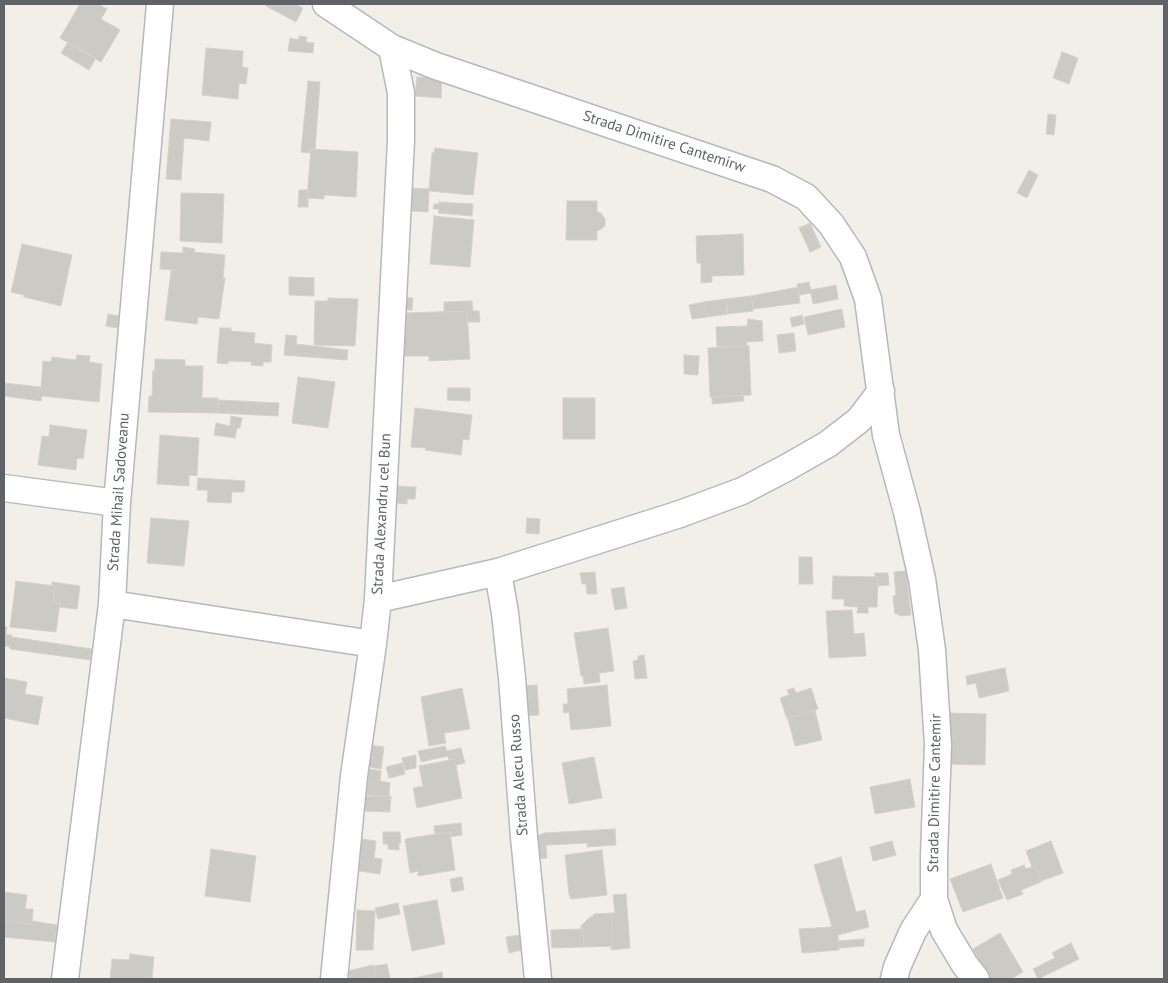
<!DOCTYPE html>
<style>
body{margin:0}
#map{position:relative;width:1168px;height:983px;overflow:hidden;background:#f1efe8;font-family:"PT Sans",sans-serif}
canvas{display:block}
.frame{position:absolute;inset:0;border:5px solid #5f6368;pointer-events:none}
</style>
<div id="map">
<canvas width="1168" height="983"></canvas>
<div class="frame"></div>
</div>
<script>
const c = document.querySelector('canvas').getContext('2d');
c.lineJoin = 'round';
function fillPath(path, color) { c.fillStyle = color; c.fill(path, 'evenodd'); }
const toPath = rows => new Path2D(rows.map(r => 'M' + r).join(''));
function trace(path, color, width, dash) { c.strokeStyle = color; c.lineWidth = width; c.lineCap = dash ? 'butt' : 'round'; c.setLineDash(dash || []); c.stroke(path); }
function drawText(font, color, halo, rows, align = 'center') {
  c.font = font + ' "PT Sans",sans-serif'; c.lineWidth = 4; c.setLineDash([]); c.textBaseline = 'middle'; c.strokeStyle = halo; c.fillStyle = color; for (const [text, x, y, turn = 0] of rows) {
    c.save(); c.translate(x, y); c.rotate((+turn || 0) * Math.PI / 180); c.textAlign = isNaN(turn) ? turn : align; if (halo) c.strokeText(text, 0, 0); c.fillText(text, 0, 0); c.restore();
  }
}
const building = toPath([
 [80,4,98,4,107,9,101,19,120,30,101,62,60,38,80,4],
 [267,4,295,4,303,8,296,22,266,6,267,4],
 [299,36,307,37,306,42,314,43,313,53,288,51,290,38,299,40,299,36],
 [68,42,96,58,89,70,61,53,68,42],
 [206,48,243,51,242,67,248,68,246,84,239,83,238,99,202,95,206,48],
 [1062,52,1078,58,1069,84,1053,78,1062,52],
 [417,77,442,78,441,98,415,96,417,77],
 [308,81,320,82,315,150,311,149,310,153,301,152,308,81],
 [1048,114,1056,115,1054,135,1046,134,1048,114],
 [171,119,211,122,209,141,184,138,181,180,166,179,171,119],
 [435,148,478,153,473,195,429,191,432,153,434,153,435,148],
 [311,149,358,152,356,197,324,195,324,199,307,198,311,149],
 [1029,170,1038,175,1027,198,1017,193,1029,170],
 [411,188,429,189,428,212,410,211,411,188],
 [299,190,308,190,308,207,298,207,299,190],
 [181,193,224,194,222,243,180,241,181,193],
 [567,201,597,201,597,212,601,213,605,219,605,226,600,230,597,230,597,240,566,240,567,201],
 [439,202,473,204,472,216,438,213,439,209,433,209,434,204,439,204,439,202],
 [434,216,474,220,470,267,430,264,434,216],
 [810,223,821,247,810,252,799,228,810,223],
 [743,234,744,275,712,276,712,282,701,283,701,263,697,263,696,236,743,234],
 [22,244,72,255,61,306,24,297,24,295,11,292,22,244],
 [183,247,195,249,194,252,225,255,223,278,225,278,219,319,198,317,197,324,165,320,171,271,175,270,160,269,161,252,183,253,183,247],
 [289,277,314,278,314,296,289,295,289,277],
 [809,282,811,290,836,285,838,299,813,304,811,293,799,295,797,284,809,282],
 [798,287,800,303,753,309,751,296,798,287],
 [751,296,753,311,727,314,726,299,751,296],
 [401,297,413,298,412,310,400,310,401,297],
 [328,298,358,299,355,346,314,345,315,301,328,301,328,298],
 [726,299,728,314,707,317,704,302,726,299],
 [472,301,473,311,479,311,480,322,467,322,467,311,444,312,444,302,472,301],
 [704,302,707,317,692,319,689,305,704,302],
 [842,309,845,327,808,335,804,317,842,309],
 [467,311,470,359,429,361,429,356,403,356,405,313,467,311],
 [108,314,119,316,117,328,106,326,108,314],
 [802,315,804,324,792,327,790,318,802,315],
 [748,319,762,321,763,341,746,342,747,346,717,347,716,327,747,326,748,319],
 [220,328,231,328,231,331,255,333,254,343,272,345,271,362,263,362,263,366,251,365,252,362,228,361,228,364,217,363,220,328],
 [794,333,796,351,779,353,777,335,794,333],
 [286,335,297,336,296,344,348,350,347,360,284,355,286,335],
 [749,346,751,395,710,397,708,348,749,346],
 [77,355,90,356,89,362,102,364,99,402,42,396,41,401,4,396,4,383,41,387,43,361,51,362,52,357,76,360,77,355],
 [684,355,699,356,698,375,684,374,684,355],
 [155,359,185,360,185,366,203,366,202,398,218,398,218,413,148,412,149,396,152,396,153,370,155,371,155,359],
 [298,377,335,382,328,428,292,423,298,377],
 [448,388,470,388,470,401,447,400,448,388],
 [743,395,744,401,712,404,712,397,743,395],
 [563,398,595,398,595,439,563,439,563,398],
 [218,400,279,403,278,416,218,413,218,400],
 [415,408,472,415,469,440,463,439,461,455,425,450,426,448,411,447,415,408],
 [231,416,242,418,240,428,237,428,235,438,214,435,216,423,230,426,231,416],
 [50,425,87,430,83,459,77,458,76,470,38,465,42,436,49,437,50,425],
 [160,435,199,438,197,476,189,475,189,486,157,484,160,435],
 [198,478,245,481,244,492,232,492,231,503,207,502,208,490,197,490,198,478],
 [398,486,416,487,415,499,407,499,407,504,397,503,398,486],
 [151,518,189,521,184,566,147,563,151,518],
 [527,518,540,519,539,534,526,533,527,518],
 [799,557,812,557,813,584,799,584,799,557],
 [906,571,911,615,899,616,899,614,895,614,893,596,896,595,894,572,906,571],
 [595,572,597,594,587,594,586,584,582,584,580,573,595,572],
 [875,573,888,573,889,585,878,586,878,577,875,577,875,573],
 [833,576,878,577,877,607,868,607,868,613,857,613,858,607,844,606,844,599,832,599,833,576],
 [16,581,55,586,53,602,60,603,56,632,10,627,16,581],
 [52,582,80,586,77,609,59,607,60,603,53,602,55,586,52,585,52,582],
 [624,587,627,608,615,610,611,589,624,587],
 [852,610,854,634,864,633,866,656,829,658,826,611,852,610],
 [4,626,7,627,6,635,12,635,12,637,92,649,90,660,10,649,10,647,4,646,4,626],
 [608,628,614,671,599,673,600,682,584,684,583,676,581,676,574,633,608,628],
 [644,655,647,678,635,679,633,661,638,660,638,656,644,655],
 [1005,668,1009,691,979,698,976,683,967,685,966,676,1005,668],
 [4,678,27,682,25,694,43,697,38,725,4,718,4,678],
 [537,685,539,715,525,716,522,686,537,685],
 [607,685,611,726,571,730,569,712,564,713,563,704,568,704,567,689,607,685],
 [462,688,470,729,444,733,446,743,429,746,421,697,462,688],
 [794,688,796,693,811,688,818,709,787,719,780,698,789,695,787,690,794,688],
 [815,710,822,740,795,746,788,719,815,710],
 [950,713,986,714,985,765,949,764,950,713],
 [371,745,384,747,381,769,369,767,371,745],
 [445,746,447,751,461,748,465,763,456,765,455,759,449,760,448,756,421,762,418,751,445,746],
 [416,755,416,768,405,770,402,758,416,755],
 [594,757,602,798,569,804,562,763,594,757],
 [455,759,462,798,417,808,413,788,423,786,419,766,455,759],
 [402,763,405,774,389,778,386,767,402,763],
 [369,769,381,771,380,781,390,783,389,796,367,795,369,769],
 [910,779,915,807,875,814,870,787,910,779],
 [365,796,391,796,390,812,365,811,365,796],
 [461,823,462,835,450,837,450,832,435,834,434,826,461,823],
 [615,829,616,845,587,847,587,843,546,845,547,858,537,859,535,837,544,833,615,829],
 [383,832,400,832,401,843,399,843,399,850,388,849,388,844,383,844,383,832],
 [450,832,455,870,418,876,418,871,410,873,405,839,450,832],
 [362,839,376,841,374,858,382,859,380,874,359,871,362,839],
 [892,841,896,855,873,861,870,847,892,841],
 [1051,841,1063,873,1041,881,1034,866,1032,867,1026,851,1051,841],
 [211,849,256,856,250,902,205,896,211,849],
 [602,850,607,895,571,899,569,894,565,855,602,850],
 [841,857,856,912,865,910,869,927,838,935,839,950,802,953,799,929,832,927,814,865,841,857],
 [991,864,1003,898,963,912,950,879,991,864],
 [1024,865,1026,869,1034,866,1041,882,1021,890,1023,894,1007,900,998,880,1012,874,1011,870,1024,865],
 [462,877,464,890,452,892,450,879,462,877],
 [4,892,27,895,25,909,33,909,32,924,4,921,4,892],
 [626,894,630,948,611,950,611,946,613,946,612,913,615,913,613,895,626,894],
 [437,900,445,944,412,951,403,906,437,900],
 [398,903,400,914,378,919,375,908,398,903],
 [357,910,375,911,373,950,356,950,357,910],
 [612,913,613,946,584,947,583,929,581,929,581,926,589,918,593,916,594,914,612,913],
 [4,921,32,924,32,921,57,925,55,942,4,937,4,921],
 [583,929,584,947,552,948,551,930,583,929],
 [1000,933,1023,972,1011,979,991,979,973,949,1000,933],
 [520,935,522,950,509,953,506,937,520,935],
 [864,939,864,946,839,948,838,941,864,939],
 [1071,943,1079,959,1038,979,1033,969,1055,958,1052,953,1071,943],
 [130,954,154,957,152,979,110,979,112,959,129,960,130,954],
 [387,964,390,979,376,979,374,966,387,964],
 [373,965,376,979,350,979,348,971,373,965],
 [442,972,443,979,410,979,442,972]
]);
fillPath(building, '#cccac5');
trace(building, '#d6d1c6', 1);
const minor = toPath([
 [326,4,392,48,436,66,772,179,806,197,831,224,853,257,868,299,886,435,907,512,922,579,932,650,938,745,934,856,934,899,944,930,965,965,976,979],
 [4,488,117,503],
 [498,572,505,613,512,678,524,837,538,979],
 [378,599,498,572,680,514,742,491,786,468,828,444,859,420,881,391],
 [112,604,373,644],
 [65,979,112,604,117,503,160,4],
 [334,979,354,776,373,644,378,599,401,140,401,93,392,48],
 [894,979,897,967,913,931,934,899]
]);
trace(minor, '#b5b8bc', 29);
trace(minor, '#fff', 26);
drawText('15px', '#5f6368', '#fff', [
 ["Strada Dimitire Cantemirw",664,142,18],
 ["Strada Mihail Sadoveanu",119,492,-86],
 ["Strada Alexandru cel Bun",382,514,-87],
 ["Strada Alecu Russo",519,775,-94],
 ["Strada Dimitire Cantemir",935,793,-89]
]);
</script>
